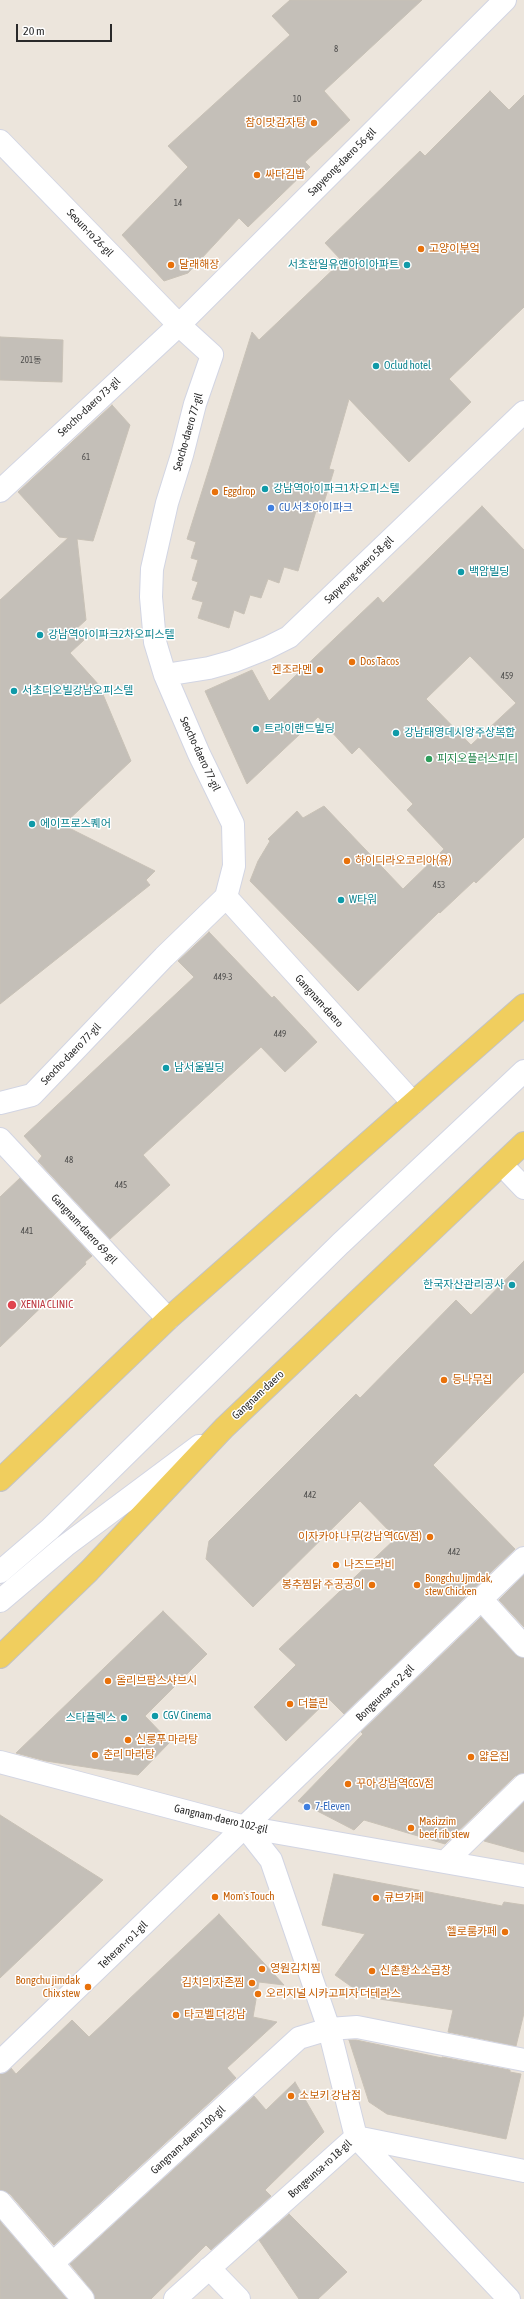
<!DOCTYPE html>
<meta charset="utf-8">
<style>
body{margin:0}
#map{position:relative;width:524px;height:2299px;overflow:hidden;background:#ece5dc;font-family:"Asap Condensed",sans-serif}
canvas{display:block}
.scale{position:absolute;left:16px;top:24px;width:96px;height:18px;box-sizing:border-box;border:2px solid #2a2a2a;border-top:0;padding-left:5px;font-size:12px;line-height:14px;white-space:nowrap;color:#2a2a2a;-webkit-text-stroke:3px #fff;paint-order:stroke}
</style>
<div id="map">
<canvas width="524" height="2299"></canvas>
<div class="scale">20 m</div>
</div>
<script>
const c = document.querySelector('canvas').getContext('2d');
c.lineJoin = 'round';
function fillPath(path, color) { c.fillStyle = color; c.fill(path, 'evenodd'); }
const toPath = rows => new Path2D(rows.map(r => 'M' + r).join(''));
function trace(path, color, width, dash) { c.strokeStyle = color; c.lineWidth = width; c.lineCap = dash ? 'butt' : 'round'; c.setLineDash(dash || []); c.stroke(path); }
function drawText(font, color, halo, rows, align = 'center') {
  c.font = font + ' "Asap Condensed","Noto Sans KR",sans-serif'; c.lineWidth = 3; c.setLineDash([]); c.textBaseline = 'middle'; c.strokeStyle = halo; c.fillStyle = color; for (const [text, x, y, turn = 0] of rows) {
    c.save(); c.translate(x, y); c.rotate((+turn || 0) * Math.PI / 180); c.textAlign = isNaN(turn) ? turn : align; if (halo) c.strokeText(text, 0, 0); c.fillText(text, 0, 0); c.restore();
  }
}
const building = toPath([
 [290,0,422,0,324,91,350,120,305,162,310,167,248,227,239,218,188,273,164,281,122,235,188,167,168,146,290,35,272,16,290,0],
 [490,91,509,110,524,95,524,307,449,379,471,402,409,462,349,399,329,469,334,470,321,512,316,511,298,571,284,567,279,583,268,579,261,598,250,595,244,614,234,610,229,628,198,618,203,602,192,599,198,582,192,580,198,560,191,558,196,542,187,539,252,332,259,340,342,261,325,243,420,151,425,156,490,91],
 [0,337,63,340,62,382,0,380,0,337],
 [112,405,130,425,93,541,77,539,86,620,75,630,84,640,70,653,99,685,131,761,63,825,155,871,146,880,150,885,0,1004,0,600,68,538,59,537,18,492,112,405],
 [482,506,524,550,524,837,476,883,474,881,440,913,439,912,358,991,250,881,258,861,270,841,268,839,297,811,303,818,324,806,403,889,444,849,407,810,413,804,359,747,352,754,318,717,247,784,205,691,252,670,269,701,378,597,383,603,482,506],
 [470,656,516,703,471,745,426,699,470,656],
 [209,932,272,998,274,996,317,1042,285,1072,261,1047,143,1155,170,1185,110,1239,38,1161,42,1156,24,1136,194,977,178,961,209,932],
 [20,1178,92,1256,85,1262,86,1264,0,1347,0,1197,20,1178],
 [524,1261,524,1372,433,1465,515,1549,344,1714,329,1699,286,1741,254,1707,296,1665,279,1649,396,1538,360,1501,253,1607,206,1559,209,1541,356,1394,360,1398,456,1300,471,1315,524,1261],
 [524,1575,524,1627,499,1600,524,1575],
 [163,1611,207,1654,145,1716,170,1742,138,1775,46,1761,16,1753,163,1611],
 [481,1617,515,1654,524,1658,524,1773,515,1776,445,1844,364,1820,354,1830,298,1801,363,1734,361,1732,481,1617],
 [524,1802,524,1852,484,1841,524,1802],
 [0,1815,103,1880,0,1978,0,1815],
 [334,1874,502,1906,504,1902,524,1905,524,2013,516,2046,448,2032,453,2010,366,1997,335,1975,365,1934,322,1925,334,1874],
 [219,1914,284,1985,259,1982,253,2017,277,2022,227,2068,236,2078,54,2245,10,2194,0,2190,0,2074,11,2068,16,2074,72,2020,89,2037,219,1914],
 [349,2040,356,2040,442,2058,442,2057,510,2070,510,2072,521,2074,506,2139,387,2114,369,2102,349,2040],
 [295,2082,324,2132,265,2190,271,2196,211,2250,206,2245,151,2299,95,2299,92,2291,70,2264,254,2096,266,2110,295,2082],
 [289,2214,347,2272,318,2299,299,2299,259,2240,289,2214],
 [0,2221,67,2299,0,2299,0,2221]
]);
fillPath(building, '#c4bfb8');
trace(building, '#c8c1b6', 1);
const minor = toPath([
 [0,141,179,325,212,355,195,404,182,455,167,503,152,569,151,597,155,642,165,675,199,754,233,824,234,866,226,897,164,957,32,1095,0,1103],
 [0,491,179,325,505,0],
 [165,675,209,668,234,661,267,648,289,637,524,412],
 [226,897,413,1103],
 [0,1139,168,1319],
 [502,1165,524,1188],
 [0,1572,50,1529,340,1244,524,1071],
 [482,1600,524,1646],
 [0,1601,65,1546,199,1446],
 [0,1762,245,1827,524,1876],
 [245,1827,271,1860,329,2029,356,2137,509,2299],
 [446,1861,524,1785],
 [0,2062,524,1558],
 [0,2202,83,2299],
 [53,2263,299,2038,329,2029,357,2027,524,2060],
 [209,2268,239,2299],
 [175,2299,356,2137,524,2171]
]);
const major = toPath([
 [0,1480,168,1319,524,1005],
 [0,1657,89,1571,224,1428,524,1143]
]);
trace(minor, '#d2d5e3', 24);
trace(major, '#c3c3c3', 24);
trace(minor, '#fff', 22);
trace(major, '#f0ce5e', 22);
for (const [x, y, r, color] of [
 [314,123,4,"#e8710a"],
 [257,175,4,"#e8710a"],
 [421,249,4,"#e8710a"],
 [171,265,4,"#e8710a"],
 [407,265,4,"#0f9aa8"],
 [376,366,4,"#0f9aa8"],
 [265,489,4,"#0f9aa8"],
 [215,492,4,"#e8710a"],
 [271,508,4,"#3f7fe0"],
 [461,572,4,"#0f9aa8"],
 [40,635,4,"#0f9aa8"],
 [352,662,4,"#e8710a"],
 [320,670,4,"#e8710a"],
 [14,691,4,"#0f9aa8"],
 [256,729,4,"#0f9aa8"],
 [396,733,4,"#0f9aa8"],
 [429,759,4,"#2e9e5b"],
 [32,824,4,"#0f9aa8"],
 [347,861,4,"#e8710a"],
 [341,900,4,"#0f9aa8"],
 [166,1068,4,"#0f9aa8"],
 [512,1285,4,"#0f9aa8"],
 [12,1305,5,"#e0444e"],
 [444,1380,4,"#e8710a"],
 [430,1537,4,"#e8710a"],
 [336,1565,4,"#e8710a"],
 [372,1585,4,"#e8710a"],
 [417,1585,4,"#e8710a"],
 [108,1681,4,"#e8710a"],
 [290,1704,4,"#e8710a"],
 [155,1716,4,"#0f9aa8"],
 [124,1718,4,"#0f9aa8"],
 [128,1740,4,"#e8710a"],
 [95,1755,4,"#e8710a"],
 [471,1757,4,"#e8710a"],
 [348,1784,4,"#e8710a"],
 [307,1807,4,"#3f7fe0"],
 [411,1828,4,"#e8710a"],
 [215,1897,4,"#e8710a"],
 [376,1898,4,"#e8710a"],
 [505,1932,4,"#e8710a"],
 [262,1969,4,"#e8710a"],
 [372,1971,4,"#e8710a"],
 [252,1983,4,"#e8710a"],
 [88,1987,4,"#e8710a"],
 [258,1994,4,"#e8710a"],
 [176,2015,4,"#e8710a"],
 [291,2096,4,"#e8710a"]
]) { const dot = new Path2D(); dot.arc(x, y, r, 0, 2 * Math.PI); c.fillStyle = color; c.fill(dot); trace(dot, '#fff', 1.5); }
drawText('9px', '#504f4e', null, [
 ["8",336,49],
 ["10",297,99],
 ["14",178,203],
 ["201동",31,360],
 ["61",86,457],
 ["459",507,676],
 ["453",439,885],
 ["449-3",223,977],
 ["449",280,1034],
 ["48",69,1160],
 ["445",121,1185],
 ["441",27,1231],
 ["442",310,1495],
 ["442",454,1552]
]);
drawText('11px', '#c56008', '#fff', [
 ["참이맛감자탕",306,123,"right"],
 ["싸다김밥",265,175],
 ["고양이부엌",429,249],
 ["달래해장",179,265],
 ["Eggdrop",223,492],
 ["Dos Tacos",360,662],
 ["겐조라멘",312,670,"right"],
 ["하이디라오코리아(유)",355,861],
 ["등나무집",452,1380],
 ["이자카야 나무(강남역CGV점)",422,1537,"right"],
 ["나즈드라비",344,1565],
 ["Bongchu Jjmdak,",425,1579],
 ["stew Chicken",425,1592],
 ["봉추찜닭 주공공이",364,1585,"right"],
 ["올리브팜스샤브시",116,1681],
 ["더블린",298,1704],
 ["신룽푸 마라탕",136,1740],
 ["춘리 마라탕",103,1755],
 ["얇은집",479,1757],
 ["꾸아 강남역CGV점",356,1784],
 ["Masizzim",419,1822],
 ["beef rib stew",419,1835],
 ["Mom's Touch",223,1897],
 ["큐브카페",384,1898],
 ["헬로룸카페",497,1932,"right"],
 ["영원김치찜",270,1969],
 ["신촌황소소곱창",380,1971],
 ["Bongchu jimdak",80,1981,"right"],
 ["Chix stew",80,1994,"right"],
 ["김치의 자존찜",244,1983,"right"],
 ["오리지널 시카고피자 더테라스",266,1994],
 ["타코벨 더강남",184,2015],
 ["소보키 강남점",299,2096]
], 'left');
drawText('11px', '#2a2a2a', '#fff', [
 ["Sapyeong-daero 56-gil",342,162,-45],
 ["Seoun-ro 26-gil",90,233,46],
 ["Seocho-daero 73-gil",89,407,-43],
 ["Seocho-daero 77-gil",188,432,-74],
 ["Sapyeong-daero 58-gil",359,570,-44],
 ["Seocho-daero 77-gil",200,754,65],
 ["Gangnam-daero",319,1001,48],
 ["Seocho-daero 77-gil",71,1054,-46],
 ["Gangnam-daero 69-gil",84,1229,47],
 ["Gangnam-daero",258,1395,-43],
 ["Bongeunsa-ro 2-gil",385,1693,-44],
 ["Gangnam-daero 102-gil",221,1819,13],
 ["Teheran-ro 1-gil",123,1945,-44],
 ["Gangnam-daero 100-gil",188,2140,-42],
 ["Bongeunsa-ro 18-gil",320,2169,-42]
]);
drawText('11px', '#0d838f', '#fff', [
 ["서초한일유앤아이아파트",399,265,"right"],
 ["Oclud hotel",384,366],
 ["강남역아이파크1차오피스텔",273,489],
 ["백암빌딩",469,572],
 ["강남역아이파크2차오피스텔",48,635],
 ["서초디오빌강남오피스텔",22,691],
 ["트라이랜드빌딩",264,729],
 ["강남태영데시앙주상복합",404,733],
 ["에이프로스퀘어",40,824],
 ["W타워",349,900],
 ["남서울빌딩",174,1068],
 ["한국자산관리공사",504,1285,"right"],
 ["CGV Cinema",163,1716],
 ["스타플렉스",116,1718,"right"]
], 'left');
drawText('11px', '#366cbe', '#fff', [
 ["CU 서초아이파크",279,508],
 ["7-Eleven",315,1807]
], 'left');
drawText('11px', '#27864d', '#fff', [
 ["피지오플러스피티",437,759]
], 'left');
drawText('11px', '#be3a42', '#fff', [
 ["XENIA CLINIC",21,1305]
], 'left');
</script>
